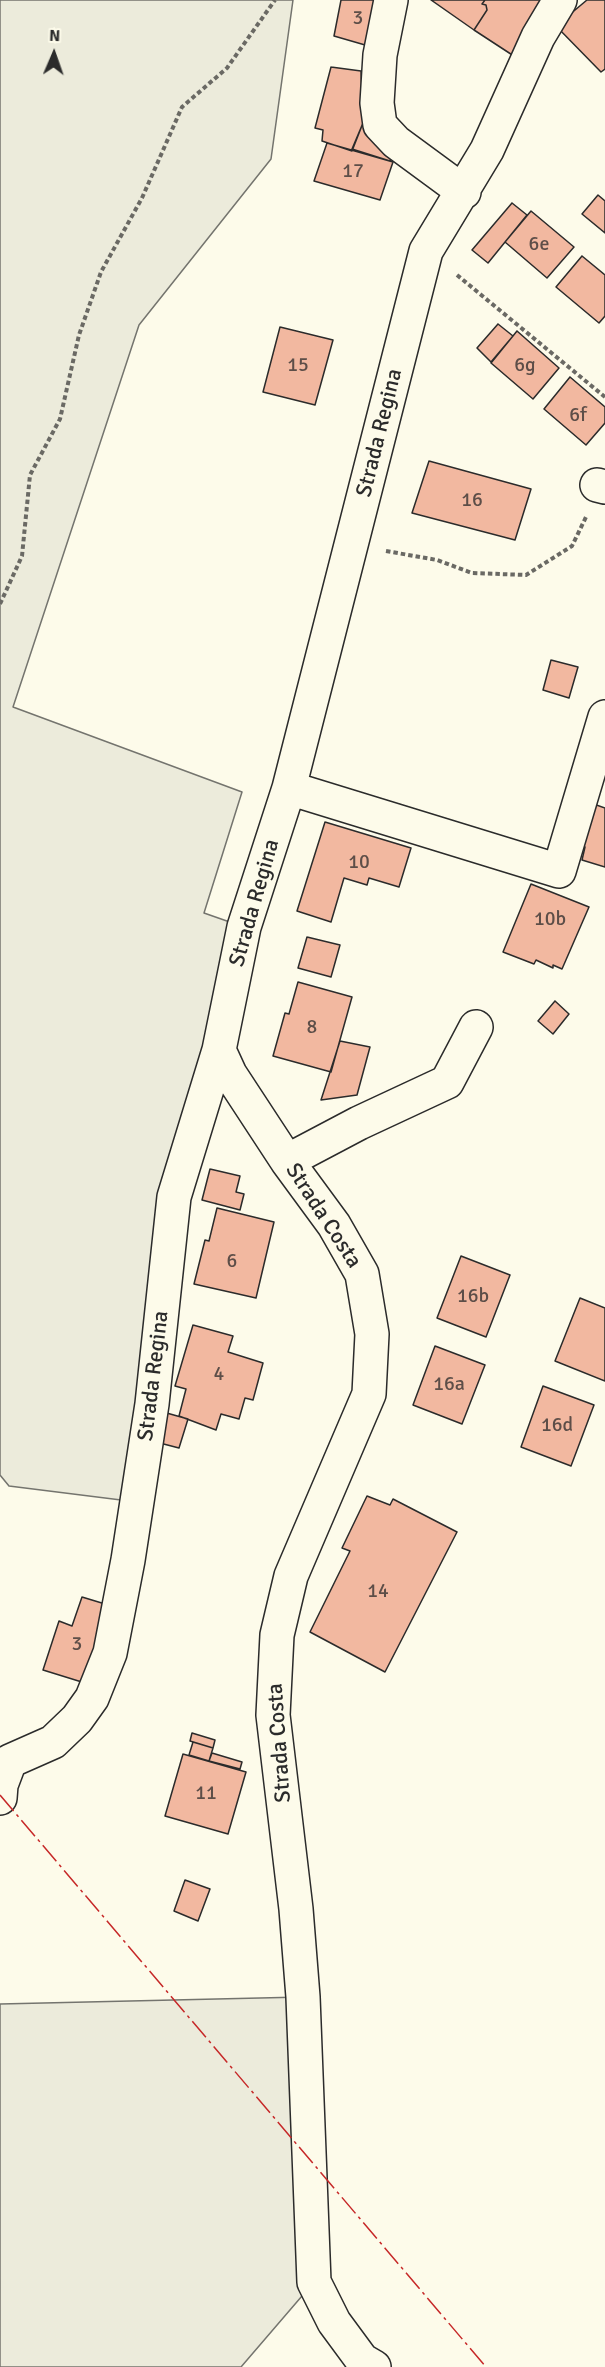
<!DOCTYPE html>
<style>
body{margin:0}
#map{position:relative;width:605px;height:2367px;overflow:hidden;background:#fdfbea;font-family:Signika,sans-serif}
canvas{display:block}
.north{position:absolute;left:24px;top:24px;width:60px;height:60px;-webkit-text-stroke:4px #fdfbea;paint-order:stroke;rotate:2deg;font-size:16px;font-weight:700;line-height:24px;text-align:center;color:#2b2b2b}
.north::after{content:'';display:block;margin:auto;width:21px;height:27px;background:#2b2b2b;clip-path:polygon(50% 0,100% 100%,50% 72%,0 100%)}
</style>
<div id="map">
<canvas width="605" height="2367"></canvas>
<div class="north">N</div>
</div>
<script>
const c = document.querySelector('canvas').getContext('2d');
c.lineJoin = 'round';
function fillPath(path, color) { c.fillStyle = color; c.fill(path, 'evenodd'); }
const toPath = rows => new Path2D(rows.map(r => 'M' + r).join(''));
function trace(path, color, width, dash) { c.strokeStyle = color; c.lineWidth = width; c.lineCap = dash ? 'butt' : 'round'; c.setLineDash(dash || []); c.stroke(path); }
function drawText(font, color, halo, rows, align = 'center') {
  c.font = font + ' Signika,sans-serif'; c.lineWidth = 4.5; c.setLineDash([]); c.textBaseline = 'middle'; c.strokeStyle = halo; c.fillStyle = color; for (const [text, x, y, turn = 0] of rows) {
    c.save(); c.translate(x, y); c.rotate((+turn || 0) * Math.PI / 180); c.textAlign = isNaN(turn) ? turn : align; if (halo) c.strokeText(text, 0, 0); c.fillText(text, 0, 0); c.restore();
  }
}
const green = toPath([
 [0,0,293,0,271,159,139,325,13,707,242,792,204,913,244,927,174,1197,137,1502,9,1486,0,1475,0,0],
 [303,1997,314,2282,241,2367,0,2367,0,2004,303,1997]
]);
fillPath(green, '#ecebdb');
trace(green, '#74746e', 1.5);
const building = toPath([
 [341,0,383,0,372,47,334,36,341,0],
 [431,0,485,0,482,4,486,5,487,10,474,30,431,0],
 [485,0,551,0,523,62,474,30,487,10,486,5,482,4,485,0],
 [587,0,605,0,605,69,601,72,556,26,587,0],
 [331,67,361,71,363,123,352,151,322,141,323,130,315,128,331,67],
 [363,123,395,146,390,161,352,149,363,123],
 [327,143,393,162,380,200,314,181,327,143],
 [598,195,605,201,605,233,582,214,598,195],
 [512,203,527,215,488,263,472,250,512,203],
 [531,211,574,247,547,278,505,242,531,211],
 [582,256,605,275,605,316,599,323,556,287,582,256],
 [498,324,513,336,491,362,477,348,498,324],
 [280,327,333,340,315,405,263,392,280,327],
 [517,331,559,368,533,399,491,363,517,331],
 [570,377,605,407,605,423,586,445,544,409,570,377],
 [429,461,531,489,515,540,412,513,429,461],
 [551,660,578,667,569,698,543,690,551,660],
 [588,802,605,808,605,867,582,860,585,847,575,843,588,802],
 [325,822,411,848,399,887,369,878,367,885,344,878,331,922,297,911,325,822],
 [531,884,589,907,562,969,553,965,553,968,536,960,534,964,503,952,531,884],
 [307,937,340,945,331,977,298,968,307,937],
 [298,982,352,997,331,1072,273,1056,285,1013,289,1014,298,982],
 [555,1001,569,1014,553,1034,538,1021,555,1001],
 [340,1041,370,1047,357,1095,321,1100,340,1041],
 [210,1169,240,1176,236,1192,244,1194,240,1210,202,1200,210,1169],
 [217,1208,274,1222,256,1298,194,1284,205,1240,209,1241,217,1208],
 [461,1256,510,1275,486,1337,437,1318,461,1256],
 [580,1298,605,1308,605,1381,555,1361,580,1298],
 [193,1325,233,1336,228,1352,263,1363,253,1400,245,1398,239,1419,221,1414,216,1430,179,1416,186,1389,175,1386,193,1325],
 [435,1346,485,1365,462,1424,413,1405,435,1346],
 [543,1386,594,1405,571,1466,521,1447,543,1386],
 [156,1410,188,1419,179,1448,152,1441,156,1410],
 [367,1496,390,1505,393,1499,457,1532,385,1672,310,1632,350,1551,342,1548,367,1496],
 [82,1597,115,1607,85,1683,43,1670,59,1621,72,1626,82,1597],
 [192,1733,215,1740,213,1748,190,1741,192,1733],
 [193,1742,213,1748,209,1761,189,1755,193,1742],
 [212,1753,242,1762,240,1769,209,1761,212,1753],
 [183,1754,246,1772,228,1834,165,1816,183,1754],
 [185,1880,210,1889,198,1921,174,1911,185,1880]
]);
fillPath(building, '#f2b8a0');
trace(building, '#2b2b2b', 1.5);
const minor = toPath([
 [391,0,380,55,377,103,380,125,396,142,464,192],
 [597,485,605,487],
 [289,788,559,871,605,717],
 [219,1050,230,1074,287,1161,334,1225,362,1274,372,1334,369,1394,291,1576,277,1635,273,1715,296,1909,303,1997,314,2282,334,2322,362,2360,374,2367],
 [287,1161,359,1123,447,1082,476,1027],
 [0,1798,1,1785,10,1761,53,1742,77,1719,92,1698,110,1653,128,1560,152,1404,174,1197,219,1050,244,927,289,788,426,251,487,150,538,37,560,0]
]);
trace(minor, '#2b2b2b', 36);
trace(toPath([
 [457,275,605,397],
 [386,551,437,560,472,573,526,575,572,546,586,517],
 [0,604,22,556,30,475,60,419,79,335,101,272,142,198,182,107,227,68,275,0]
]), '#6a6964', 4, [4.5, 3]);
trace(minor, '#fdfbea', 33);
trace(toPath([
 [0,1795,486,2367]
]), '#c62828', 1.5, [21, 4.5, 3, 4.5]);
drawText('20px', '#5d4e48', null, [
 ["3",358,19],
 ["17",353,172],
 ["6e",539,245],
 ["15",298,366],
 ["6g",525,366],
 ["6f",578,416],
 ["16",472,501],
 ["10",359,863],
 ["10b",550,920],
 ["8",312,1028],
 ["6",232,1262],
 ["16b",473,1297],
 ["4",219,1375],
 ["16a",449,1385],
 ["16d",557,1426],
 ["14",378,1592],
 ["3",77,1645],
 ["11",206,1794]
]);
drawText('22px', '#2b2b2b', '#fdfbea', [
 ["Strada Regina",380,433,-76],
 ["Strada Regina",255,903,-74],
 ["Strada Costa",323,1216,57],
 ["Strada Regina",154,1376,-83],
 ["Strada Costa",280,1743,-94]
]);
</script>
